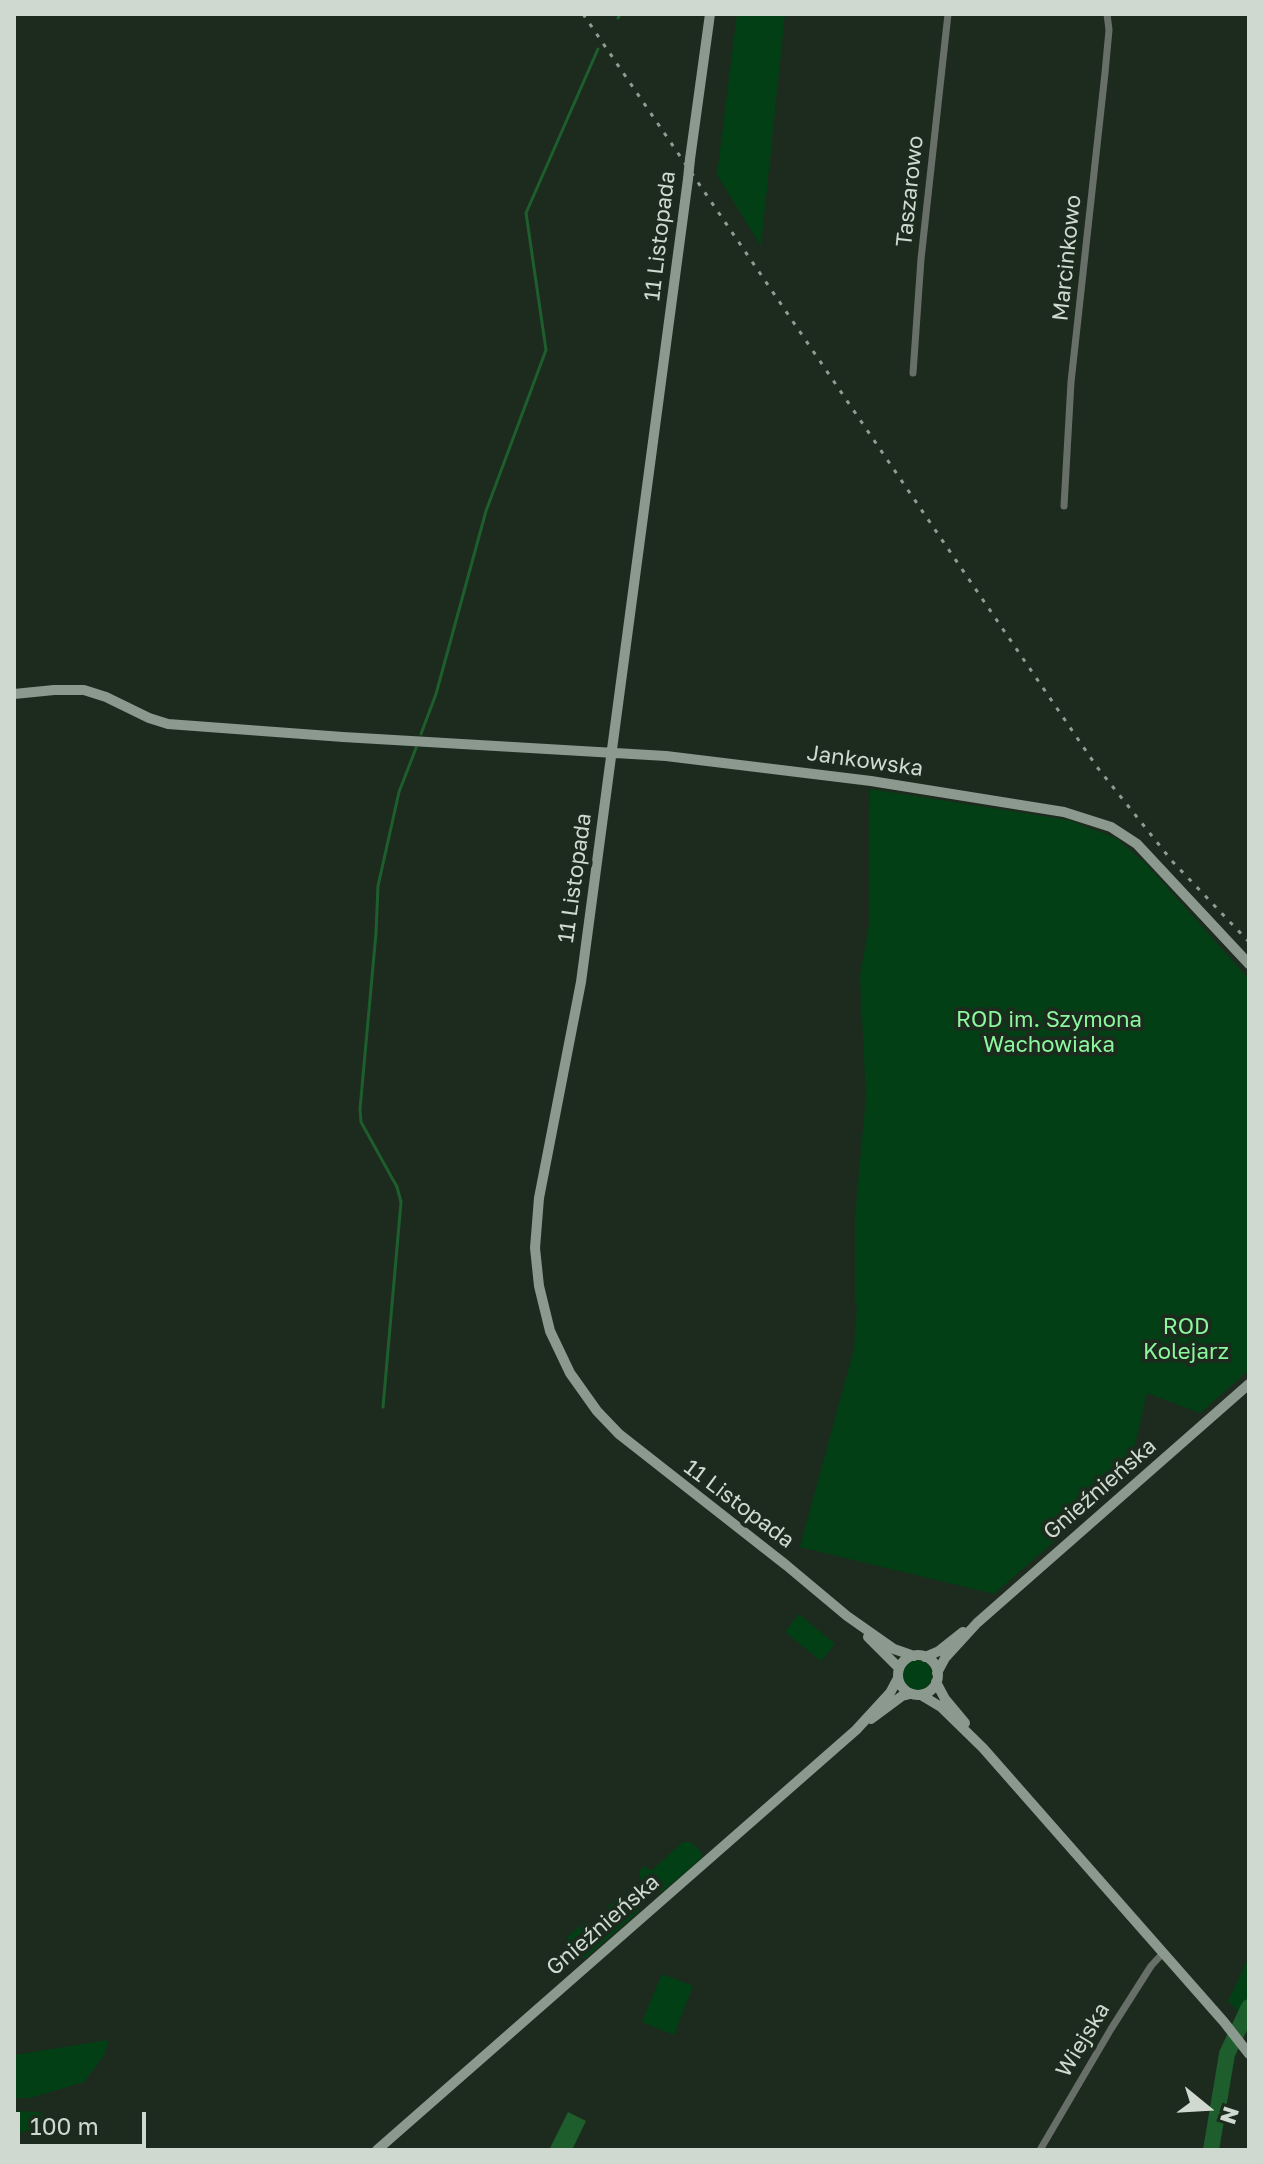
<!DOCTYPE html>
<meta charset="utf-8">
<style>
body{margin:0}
#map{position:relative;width:1263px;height:2164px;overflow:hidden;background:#1c2b1e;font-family:"Golos Text",sans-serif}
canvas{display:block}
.frame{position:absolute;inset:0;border:16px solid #cfd9d0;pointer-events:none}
.north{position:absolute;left:1167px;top:2068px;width:80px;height:80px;-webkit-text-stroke:6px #1c2b1e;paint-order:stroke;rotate:108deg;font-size:22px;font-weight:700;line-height:32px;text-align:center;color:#cfd9d0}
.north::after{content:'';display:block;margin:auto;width:28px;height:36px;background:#cfd9d0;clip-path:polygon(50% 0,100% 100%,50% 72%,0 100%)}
.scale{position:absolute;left:16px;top:2112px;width:130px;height:36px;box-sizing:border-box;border:4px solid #cfd9d0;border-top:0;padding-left:10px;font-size:24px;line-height:28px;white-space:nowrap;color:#cfd9d0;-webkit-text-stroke:6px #1c2b1e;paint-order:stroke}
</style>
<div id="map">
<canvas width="1263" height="2164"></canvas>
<div class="frame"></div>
<div class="north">N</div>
<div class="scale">100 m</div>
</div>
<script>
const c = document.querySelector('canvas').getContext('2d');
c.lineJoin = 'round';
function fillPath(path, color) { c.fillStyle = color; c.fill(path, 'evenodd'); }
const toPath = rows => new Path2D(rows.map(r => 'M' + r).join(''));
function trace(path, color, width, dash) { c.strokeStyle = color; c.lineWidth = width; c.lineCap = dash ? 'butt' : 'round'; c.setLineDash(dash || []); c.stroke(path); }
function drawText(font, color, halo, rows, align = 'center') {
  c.font = font + ' "Golos Text",sans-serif'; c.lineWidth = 8; c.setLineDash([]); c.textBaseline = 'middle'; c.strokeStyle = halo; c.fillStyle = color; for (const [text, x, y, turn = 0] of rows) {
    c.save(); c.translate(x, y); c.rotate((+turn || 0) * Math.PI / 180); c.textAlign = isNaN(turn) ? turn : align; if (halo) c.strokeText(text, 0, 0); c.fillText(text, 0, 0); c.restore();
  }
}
fillPath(toPath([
 [737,14,785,14,761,246,717,175],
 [870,789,1068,820,1116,838,1147,865,1249,979,1249,1370,1200,1413,1147,1393,1127,1478,994,1594,800,1547,854,1349,857,1305,855,1302,855,1217,866,1096,860,977,869,925],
 [799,1614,835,1644,821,1661,785,1632],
 '902 1675a15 15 0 1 1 30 0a15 15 0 1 1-30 0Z',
 [683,1842,691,1842,701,1852,702,1858,663,1891,650,1892,642,1886,639,1871,645,1866,651,1871],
 [632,1892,637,1895,641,1905,637,1913,587,1957,580,1959,568,1954,565,1947,568,1936,585,1922,594,1929,611,1915,606,1908,626,1894],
 [1249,1957,1249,2022,1228,2001],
 [662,1974,693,1986,674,2035,642,2022],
 [108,2040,105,2054,84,2082,30,2098,14,2098,14,2055],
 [14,2111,41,2112,45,2125,14,2135]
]), '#033f15');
fillPath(toPath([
 [568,2112,586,2121,572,2150,555,2150,550,2148]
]), '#1e5e2d');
trace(toPath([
 [618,18,620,14],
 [421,734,436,694,486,511,546,350,526,213,598,49],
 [383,1407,401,1202,397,1187,361,1122,360,1109,376,933,378,886,399,792,416,748]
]), '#1e5e2d', 3);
trace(toPath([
 [1211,2150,1227,2054,1249,2007]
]), '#1e5e2d', 16);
trace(toPath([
 [913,373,921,259,948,14],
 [1064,506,1071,382,1105,73,1109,30,1107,14],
 [1040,2150,1111,2029,1151,1966,1163,1953]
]), '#686f68', 7);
trace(toPath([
 [690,159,710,14],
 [688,179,581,982,539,1198,535,1248,539,1286,550,1331,570,1373,597,1411,619,1434,786,1565,847,1616,894,1649,914,1656],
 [14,694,54,690,84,690,106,697,149,718,168,724,343,737,666,756,871,781,1064,812,1111,827,1137,844,1249,964],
 [868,1637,899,1668],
 '898 1675a20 20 0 1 1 40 0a20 20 0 1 1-40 0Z',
 [925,1657,939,1651,963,1632],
 [937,1673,945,1658,977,1623,1249,1384],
 [936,1682,945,1699,965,1723],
 [921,1695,941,1707,983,1748,1224,2022,1249,2054],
 [871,1719,902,1696,910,1694],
 [377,2150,856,1730,890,1693,898,1678]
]), '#8c998e', 10);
trace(toPath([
 [583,14,1097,767,1172,861,1249,942]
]), '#919d93', 3, [4, 8]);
trace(toPath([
 [688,179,690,159]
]), '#8c998e', 10);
drawText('22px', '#cfd9d0', '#1c2b1e', [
 ["Taszarowo",910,191,-84],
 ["11 Listopada",660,236,-83],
 ["Marcinkowo",1067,258,-84],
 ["Jankowska",865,761,8],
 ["11 Listopada",575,878,-82],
 ["Gnieźnieńska",1100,1489,-41],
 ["11 Listopada",739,1504,37],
 ["Gnieźnieńska",603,1925,-41],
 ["Wiejska",1083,2040,-59]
]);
drawText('22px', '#8cf79e', '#1c2b1e', [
 ["ROD im. Szymona",1049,1020],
 ["Wachowiaka",1049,1045],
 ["ROD",1186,1327],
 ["Kolejarz",1186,1352]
]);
</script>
